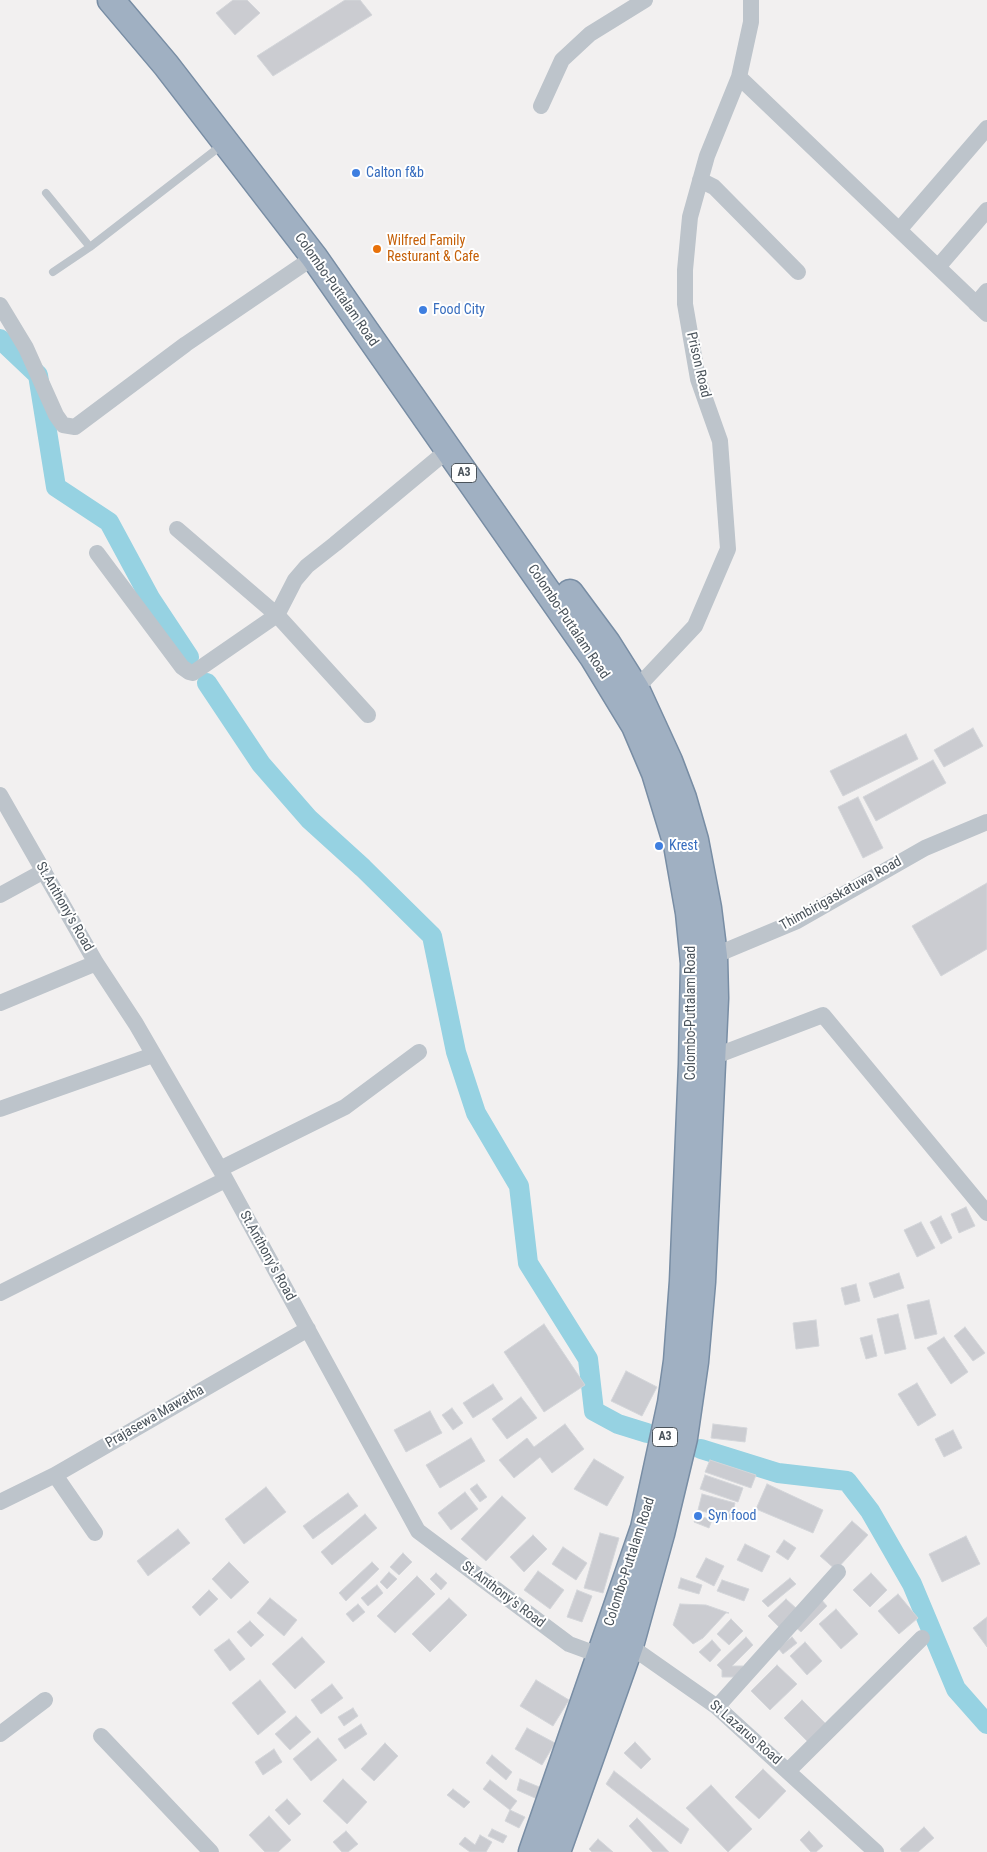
<!DOCTYPE html>
<style>
body{margin:0}
canvas{display:block;background:#f2f0f0}
</style>
<canvas width="987" height="1852"></canvas>
<script>
const c = document.querySelector('canvas').getContext('2d');
c.lineJoin = 'round';
const toPath = rows => new Path2D(rows.map(r => 'M' + r).join(''));
function trace(path, color, width, dash) { c.strokeStyle = color; c.lineWidth = width; c.lineCap = dash ? 'butt' : 'round'; c.setLineDash(dash || []); c.stroke(path); }
function fillPath(path, color) { c.fillStyle = color; c.fill(path, 'evenodd'); }
function drawText(font, color, halo, rows, align = 'center') {
  c.font = font + ' "Roboto Condensed",sans-serif'; c.lineWidth = 4; c.setLineDash([]); c.textBaseline = 'middle'; c.strokeStyle = halo; c.fillStyle = color; for (const [text, x, y, turn = 0] of rows) {
    c.save(); c.translate(x, y); c.rotate((+turn || 0) * Math.PI / 180); c.textAlign = isNaN(turn) ? turn : align; if (halo) c.strokeText(text, 0, 0); c.fillText(text, 0, 0); c.restore();
  }
}
trace(toPath([
 [0,339,38,375,56,487,109,522,150,598,189,657],
 [207,683,261,764,309,819,363,868,432,936,456,1052,476,1113,519,1186,528,1263,588,1359,594,1411,618,1424,647,1433],
 [701,1449,778,1473,847,1481,870,1511,912,1584,956,1689,987,1724]
]), '#96d2e2', 20);
const building = toPath([
 [233,0,247,0,260,13,235,35,216,13,233,0],
 [345,0,360,0,372,15,273,76,257,56,345,0],
 [973,728,983,746,944,767,934,750,973,728],
 [906,734,918,759,843,796,830,771,906,734],
 [933,760,946,783,876,821,863,797,933,760],
 [858,797,883,848,863,858,838,807,858,797],
 [987,883,987,949,941,976,912,926,987,883],
 [966,1207,975,1226,959,1233,951,1214,966,1207],
 [941,1216,952,1238,941,1244,930,1222,941,1216],
 [921,1222,935,1248,917,1257,904,1230,921,1222],
 [899,1273,904,1288,874,1298,869,1283,899,1273],
 [856,1284,860,1301,845,1305,841,1288,856,1284],
 [929,1300,937,1334,915,1339,907,1305,929,1300],
 [898,1314,906,1349,885,1354,877,1319,898,1314],
 [816,1320,819,1346,796,1349,793,1323,816,1320],
 [544,1324,585,1385,544,1412,504,1352,544,1324],
 [965,1327,985,1353,973,1361,954,1336,965,1327],
 [872,1335,877,1356,866,1359,860,1338,872,1335],
 [944,1337,968,1372,951,1384,927,1348,944,1337],
 [626,1371,657,1387,642,1416,611,1401,626,1371],
 [917,1383,936,1415,918,1426,898,1394,917,1383],
 [493,1384,503,1399,473,1418,463,1403,493,1384],
 [521,1397,537,1418,507,1439,492,1419,521,1397],
 [452,1408,463,1423,453,1430,442,1415,452,1408],
 [430,1411,442,1433,406,1452,394,1430,430,1411],
 [565,1424,584,1449,552,1473,540,1457,514,1478,499,1460,527,1438,534,1447,565,1424],
 [713,1424,747,1428,745,1442,711,1438,713,1424],
 [953,1430,962,1448,944,1457,935,1439,953,1430],
 [471,1438,485,1461,440,1488,426,1465,471,1438],
 [594,1459,624,1477,607,1506,574,1489,594,1459],
 [710,1460,756,1475,751,1488,705,1472,710,1460],
 [705,1475,743,1488,738,1502,700,1489,705,1475],
 [477,1484,487,1497,480,1502,470,1489,477,1484],
 [767,1484,823,1510,813,1533,756,1509,767,1484],
 [266,1487,286,1512,244,1544,225,1519,266,1487],
 [465,1492,478,1509,451,1530,438,1513,465,1492],
 [348,1493,358,1506,313,1539,303,1526,348,1493],
 [702,1494,735,1503,731,1519,698,1510,702,1494],
 [502,1496,526,1518,486,1561,461,1539,502,1496],
 [365,1514,377,1528,332,1565,321,1552,365,1514],
 [697,1515,712,1520,709,1528,694,1522,697,1515],
 [852,1521,868,1535,836,1570,820,1556,852,1521],
 [178,1529,190,1543,148,1576,137,1561,178,1529],
 [600,1533,619,1538,603,1593,584,1588,600,1533],
 [533,1535,547,1549,524,1572,510,1557,533,1535],
 [966,1536,980,1564,942,1582,929,1554,966,1536],
 [784,1540,796,1548,788,1560,776,1552,784,1540],
 [745,1544,770,1556,762,1572,737,1560,745,1544],
 [563,1547,587,1563,576,1580,552,1564,563,1547],
 [403,1553,412,1562,399,1575,390,1567,403,1553],
 [706,1558,724,1566,714,1586,696,1577,706,1558],
 [229,1562,249,1582,231,1599,212,1579,229,1562],
 [372,1562,379,1569,346,1601,339,1593,372,1562],
 [538,1571,564,1590,550,1609,524,1590,538,1571],
 [389,1572,397,1579,387,1589,380,1582,389,1572],
 [436,1573,447,1583,441,1590,430,1579,436,1573],
 [871,1573,887,1590,870,1607,853,1590,871,1573],
 [417,1576,435,1594,395,1633,377,1616,417,1576],
 [681,1578,702,1585,699,1594,678,1588,681,1578],
 [790,1578,796,1584,768,1607,762,1601,790,1578],
 [722,1580,749,1589,744,1601,717,1591,722,1580],
 [377,1585,383,1593,368,1606,361,1598,377,1585],
 [209,1590,218,1599,200,1616,192,1607,209,1590],
 [577,1590,592,1596,582,1622,567,1617,577,1590],
 [898,1594,918,1618,899,1634,878,1611,898,1594],
 [270,1598,297,1620,284,1636,257,1613,270,1598],
 [449,1598,467,1615,430,1652,412,1634,449,1598],
 [820,1598,827,1606,801,1632,793,1625,820,1598],
 [786,1599,797,1609,779,1627,768,1616,786,1599],
 [358,1604,365,1612,353,1622,346,1614,358,1604],
 [680,1604,706,1605,729,1613,726,1613,703,1638,693,1644,673,1625,680,1604],
 [836,1609,858,1634,841,1649,819,1624,836,1609],
 [987,1617,987,1647,973,1628,987,1617],
 [731,1619,743,1631,729,1645,717,1634,731,1619],
 [250,1621,264,1635,251,1647,237,1632,250,1621],
 [302,1637,325,1662,295,1689,272,1664,302,1637],
 [746,1637,753,1645,732,1666,743,1666,742,1677,722,1677,722,1670,717,1665,746,1637],
 [792,1637,797,1643,783,1654,778,1648,792,1637],
 [229,1639,245,1659,230,1671,214,1650,229,1639],
 [712,1640,721,1650,710,1662,699,1652,712,1640],
 [805,1642,822,1661,807,1675,790,1656,805,1642],
 [777,1665,797,1684,770,1710,751,1691,777,1665],
 [260,1680,286,1712,258,1735,232,1703,260,1680],
 [536,1680,569,1700,553,1726,520,1706,536,1680],
 [332,1684,343,1698,321,1714,311,1700,332,1684],
 [802,1700,829,1727,811,1745,784,1718,802,1700],
 [353,1708,358,1716,344,1726,338,1717,353,1708],
 [296,1716,311,1732,290,1750,275,1734,296,1716],
 [361,1724,367,1734,345,1749,338,1739,361,1724],
 [527,1728,555,1743,542,1765,515,1749,527,1728],
 [318,1738,337,1760,311,1781,293,1759,318,1738],
 [635,1742,651,1759,641,1769,624,1753,635,1742],
 [385,1743,398,1756,374,1781,361,1769,385,1743],
 [274,1749,282,1762,263,1775,255,1762,274,1749],
 [492,1755,512,1772,506,1780,486,1763,492,1755],
 [763,1769,786,1791,759,1819,735,1797,763,1769],
 [614,1771,689,1829,681,1844,606,1784,614,1771],
 [343,1779,367,1802,347,1824,323,1801,343,1779],
 [520,1779,549,1791,544,1802,517,1790,520,1779],
 [490,1780,517,1801,510,1810,483,1789,490,1780],
 [711,1785,752,1829,728,1852,686,1808,711,1785],
 [453,1789,470,1802,464,1808,447,1795,453,1789],
 [287,1799,301,1814,289,1825,275,1810,287,1799],
 [510,1810,525,1817,519,1828,505,1821,510,1810],
 [269,1816,291,1840,278,1852,265,1852,249,1835,269,1816],
 [637,1818,669,1852,653,1852,629,1826,637,1818],
 [924,1827,934,1838,918,1852,902,1852,900,1849,924,1827],
 [492,1829,507,1836,503,1843,488,1836,492,1829],
 [346,1831,358,1844,348,1852,342,1852,333,1842,346,1831],
 [809,1831,823,1846,816,1852,811,1852,800,1840,809,1831],
 [480,1835,492,1842,486,1852,470,1852,459,1844,465,1837,475,1845,480,1835],
 [598,1839,613,1852,592,1852,589,1849,598,1839]
]);
fillPath(building, '#cbccd1');
trace(building, '#d4d6da', 1);
const trunk = toPath([
 [111,0,166,65,314,257,593,657,635,726,655,773,677,845,689,913,694,963,692,1064,683,1281,677,1361,671,1403,644,1528,532,1852],
 [557,1852,630,1646,661,1534,684,1438,695,1362,702,1282,715,998,714,956,708,908,695,840,683,798,669,761,636,689,607,643,570,593]
]);
trace(trunk, '#788da4', 29);
trace(toPath([
 [46,193,90,247,222,145],
 [53,272,90,247]
]), '#bdc4cb', 8);
trace(toPath([
 [739,77,987,314],
 [541,106,562,60,590,34,645,0],
 [700,180,714,187,798,272],
 [899,230,987,128],
 [938,267,987,210],
 [976,304,987,291],
 [0,305,26,348,56,415,63,425,75,427,186,344,314,257],
 [177,529,277,615,295,580,307,566,335,544,448,450],
 [97,553,182,667,189,672,193,673,277,615,368,715],
 [631,694,695,626,728,549,720,441,698,379,685,304,685,270,690,217,707,156,739,77,751,22,751,0],
 [0,795,96,963,136,1024,220,1169,418,1531,569,1644,599,1655,630,1646,717,1707,876,1852],
 [0,895,44,871],
 [706,959,797,921,925,848,987,822],
 [0,1003,96,963],
 [705,1060,823,1015,987,1213],
 [0,1109,153,1055],
 [220,1169,345,1107,419,1052],
 [0,1293,225,1180],
 [55,1475,95,1533],
 [0,1502,55,1475,308,1329],
 [717,1707,838,1572],
 [0,1734,45,1700],
 [101,1736,211,1852],
 [788,1771,922,1638]
]), '#bdc4cb', 16);
trace(trunk, '#a0b0c2', 26);
for (const [x, y, r, color] of [
 [356,173,5,"#3f7fe0"],
 [377,249,5,"#e8710a"],
 [423,310,5,"#3f7fe0"],
 [659,846,5,"#3f7fe0"],
 [698,1516,5,"#3f7fe0"]
]) { const dot = new Path2D(); dot.arc(x, y, r, 0, 2 * Math.PI); c.fillStyle = color; c.fill(dot); trace(dot, '#fff', 2); }
for (const [x, y, w] of [
 [464,473,25],
 [665,1437,25]
]) { const box = new Path2D(); box.roundRect(x - w / 2, y - 9.5, w, 19, 4); c.fillStyle = '#fff'; c.fill(box); trace(box, '#4a535b', 1); }
drawText('bold 12px', '#4a535b', null, [
 ["A3",464,473],
 ["A3",665,1437]
]);
drawText('14px', '#366cbe', '#fff', [
 ["Calton f&b",366,173],
 ["Food City",433,310],
 ["Krest",669,846],
 ["Syn food",708,1516]
], 'left');
drawText('14px', '#c56008', '#fff', [
 ["Wilfred Family",387,241],
 ["Resturant & Cafe",387,257]
], 'left');
drawText('14px', '#4a535b', '#fff', [
 ["Colombo-Puttalam Road",336,290,55],
 ["Prison Road",698,365,77],
 ["Colombo-Puttalam Road",568,622,56],
 ["Thimbirigaskatuwa Road",841,894,-29],
 ["St.Anthony's Road",64,907,60],
 ["Colombo-Puttalam Road",691,1013,-90],
 ["St.Anthony's Road",267,1256,61],
 ["Prajasewa Mawatha",155,1417,-30],
 ["Colombo-Puttalam Road",630,1562,-72],
 ["St.Anthony's Road",503,1595,37],
 ["St Lazarus Road",745,1733,41]
]);
</script>
